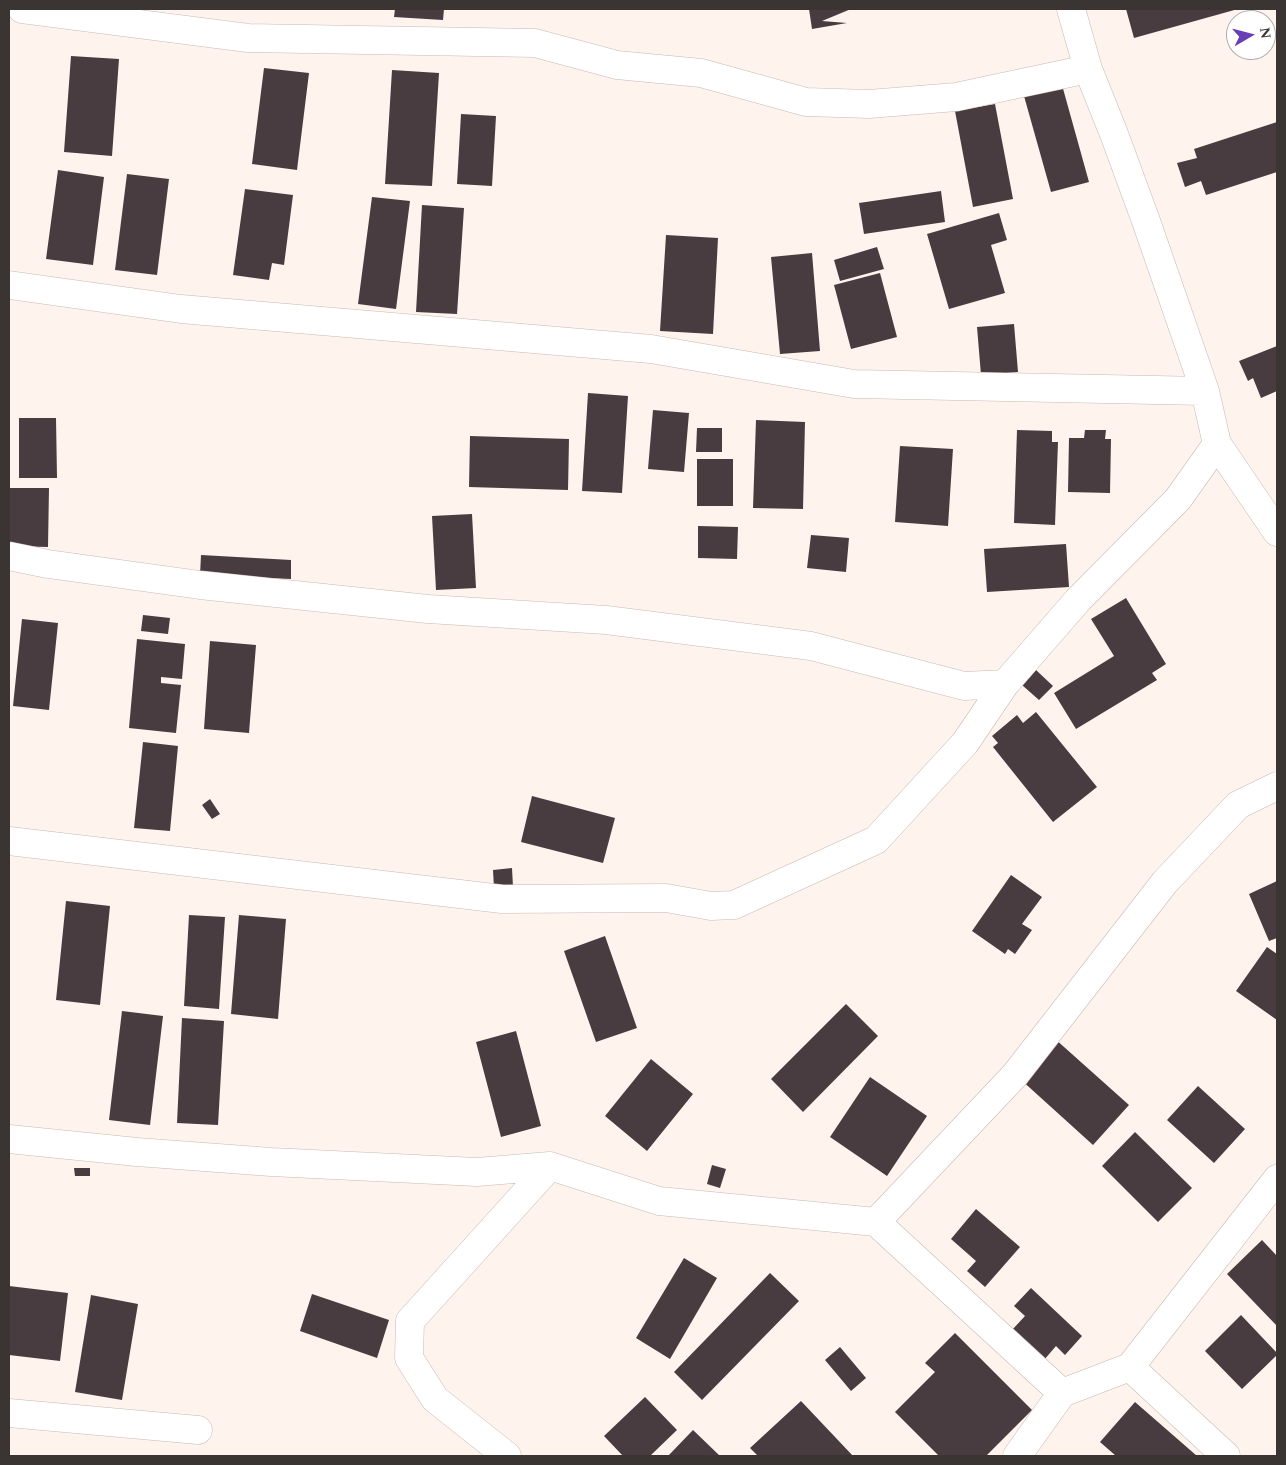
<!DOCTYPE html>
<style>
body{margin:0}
#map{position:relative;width:1286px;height:1465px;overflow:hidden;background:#fef3ed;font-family:Spectral,serif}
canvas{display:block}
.frame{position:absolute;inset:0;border:10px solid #3a3532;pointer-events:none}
.north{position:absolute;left:1226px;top:10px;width:50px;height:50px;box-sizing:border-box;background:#fff;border:1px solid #b0aead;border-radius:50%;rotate:82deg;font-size:14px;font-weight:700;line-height:20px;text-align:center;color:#3a3532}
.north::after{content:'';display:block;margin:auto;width:18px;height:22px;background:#683fb7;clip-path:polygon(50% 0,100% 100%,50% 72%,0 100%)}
</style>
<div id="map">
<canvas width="1286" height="1465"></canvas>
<div class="frame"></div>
<div class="north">N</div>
</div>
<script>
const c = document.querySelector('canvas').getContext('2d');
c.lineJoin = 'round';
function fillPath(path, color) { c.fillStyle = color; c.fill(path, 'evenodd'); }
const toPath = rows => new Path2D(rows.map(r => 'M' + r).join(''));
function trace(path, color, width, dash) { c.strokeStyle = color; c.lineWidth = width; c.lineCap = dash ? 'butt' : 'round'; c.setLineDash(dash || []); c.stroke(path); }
fillPath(toPath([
 [395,9,444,9,443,20,394,17],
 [809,9,851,9,822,21,847,23,812,29],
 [1126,9,1238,9,1134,38],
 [71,56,119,59,112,156,64,152],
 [264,68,309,73,297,170,252,164],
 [392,70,439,73,432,186,385,184],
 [1062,85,1089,182,1051,192,1024,96],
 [995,104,1013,199,973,207,955,111],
 [461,114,496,116,492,186,457,184],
 [1277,122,1277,172,1206,195,1201,181,1185,187,1177,163,1197,158,1194,149],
 [58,170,104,177,93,265,46,259],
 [127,174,169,179,157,275,115,270],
 [245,189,293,195,284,265,272,263,269,280,233,275],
 [941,191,945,222,864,234,859,203],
 [372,197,410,201,396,309,358,304],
 [422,205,464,208,457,314,416,312],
 [999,213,1007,240,991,245,1005,293,949,309,927,234],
 [666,235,718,238,713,334,660,331],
 [877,247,884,269,840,281,834,260],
 [812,253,820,351,780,354,771,257],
 [880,273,897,337,851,349,834,285],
 [1014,324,1018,372,981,375,977,327],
 [1277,346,1277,391,1261,398,1253,378,1248,381,1239,361],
 [588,393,628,396,622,493,582,491],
 [653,410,689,413,684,472,648,469],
 [19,418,56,418,57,478,19,478],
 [756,420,805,422,803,509,753,508],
 [697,428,722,428,722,452,696,452],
 [1017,430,1052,431,1052,442,1058,442,1055,525,1014,523],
 [1085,430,1106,430,1105,439,1111,439,1110,493,1068,492,1069,438,1084,438],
 [470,436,569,439,568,490,469,487],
 [900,446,953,449,948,526,895,522],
 [697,459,733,459,733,506,697,506],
 [10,488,49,488,48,547,9,546],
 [472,514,476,588,436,590,432,516],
 [698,526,738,527,737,559,698,558],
 [811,535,849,538,846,572,807,568],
 [1066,544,1069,587,987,592,984,549],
 [201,555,291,560,291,579,200,575],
 [1126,598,1166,664,1152,673,1157,680,1076,729,1054,693,1114,656,1091,619],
 [143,615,170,618,168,634,141,631],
 [22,619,58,623,49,710,13,706],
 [137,639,185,644,182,679,161,677,161,683,181,685,176,733,129,728],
 [210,641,256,645,249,733,204,729],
 [1036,670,1053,686,1039,700,1022,685],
 [1036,712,1097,787,1053,822,993,747,998,743,992,736,1017,715,1023,723],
 [143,742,178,746,170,831,134,828],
 [532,796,615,818,603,863,521,842],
 [210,799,220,814,212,819,202,805],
 [512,868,513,887,494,888,493,870],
 [1011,875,1042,897,1022,924,1032,930,1015,954,1008,949,1005,954,972,931],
 [1277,881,1277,938,1269,941,1249,894],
 [66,901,110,906,100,1005,56,1000],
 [189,915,225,917,219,1009,184,1006],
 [239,915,286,919,278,1019,231,1014],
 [605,936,637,1028,596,1042,564,951],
 [1267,947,1277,954,1277,1020,1236,991],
 [846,1004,878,1036,803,1112,771,1079],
 [122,1011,163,1016,150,1125,109,1120],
 [182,1018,224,1021,218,1125,177,1123],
 [516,1031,541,1126,501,1137,476,1042],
 [1054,1038,1129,1105,1093,1145,1019,1078],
 [651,1059,693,1094,647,1151,605,1116],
 [870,1077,927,1116,887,1176,830,1137],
 [1198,1086,1245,1129,1214,1163,1167,1120],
 [1135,1132,1192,1188,1158,1222,1102,1166],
 [712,1165,726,1169,720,1188,707,1184],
 [74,1168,90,1168,90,1176,75,1176],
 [976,1209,1020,1247,985,1287,967,1271,976,1261,951,1239],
 [1262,1240,1277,1256,1277,1326,1227,1274],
 [684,1258,717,1278,670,1359,636,1338],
 [770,1273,799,1301,702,1400,674,1372],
 [9,1286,68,1293,60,1361,9,1355],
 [1031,1288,1082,1336,1065,1355,1056,1346,1044,1360,1012,1330,1025,1316,1014,1306],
 [312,1294,389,1320,377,1358,300,1331],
 [91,1295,138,1304,122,1400,75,1392],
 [1241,1315,1277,1353,1277,1355,1242,1389,1205,1351],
 [955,1333,1032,1410,986,1456,939,1456,895,1412,935,1372,925,1363],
 [840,1347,866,1378,851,1391,825,1360],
 [645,1397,677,1430,650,1456,623,1456,604,1436],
 [801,1401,853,1456,758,1456,750,1448],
 [1135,1402,1197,1456,1116,1456,1100,1442],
 [693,1430,720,1456,668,1456]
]), '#483c41');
const minor = toPath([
 [22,9,248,38,535,43,617,65,701,73,806,102,869,104,956,97,1088,69],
 [1071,9,1088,69,1114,134,1146,221,1205,391,1217,444,1277,532],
 [9,285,181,309,651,349,854,384,1205,391],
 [9,556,48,564,200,585,428,609,606,620,811,646,964,686,1005,684],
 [9,841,502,899,666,898,711,906,734,905,876,840,965,743,1005,684,1078,600,1178,499,1217,444],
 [9,1139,137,1152,271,1162,477,1172,550,1166,659,1201,876,1222],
 [1130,1367,1277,1179],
 [1062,1393,876,1222,1015,1075,1165,882,1238,805,1277,786],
 [9,1413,198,1430],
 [507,1456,435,1399,409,1358,410,1321,550,1166],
 [1017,1456,1062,1393,1130,1367,1226,1456]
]);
trace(minor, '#c7bab3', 29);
trace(minor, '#fff', 28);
</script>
